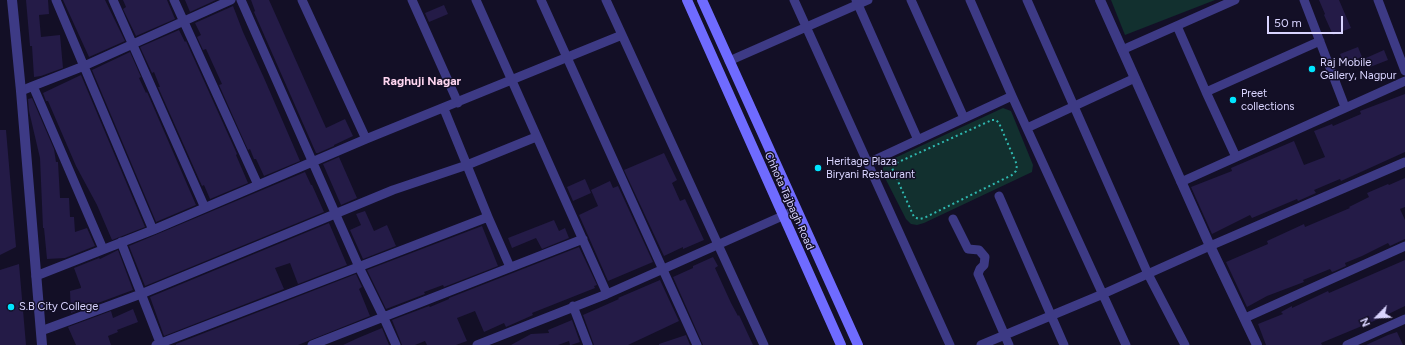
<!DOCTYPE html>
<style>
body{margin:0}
#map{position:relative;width:1405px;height:345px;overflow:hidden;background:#130f26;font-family:Figtree,sans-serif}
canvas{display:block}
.north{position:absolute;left:1357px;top:297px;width:40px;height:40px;-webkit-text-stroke:3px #130f26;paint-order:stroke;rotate:246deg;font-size:11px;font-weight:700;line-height:16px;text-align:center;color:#d9d4ff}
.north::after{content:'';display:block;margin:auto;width:14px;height:18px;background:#d9d4ff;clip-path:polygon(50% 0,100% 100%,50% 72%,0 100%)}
.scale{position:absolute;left:1267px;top:16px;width:76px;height:18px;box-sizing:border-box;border:2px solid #d9d4ff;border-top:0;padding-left:5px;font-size:12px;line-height:14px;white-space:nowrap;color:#d9d4ff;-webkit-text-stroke:3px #130f26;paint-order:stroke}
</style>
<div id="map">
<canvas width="1405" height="345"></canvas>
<div class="north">N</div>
<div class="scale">50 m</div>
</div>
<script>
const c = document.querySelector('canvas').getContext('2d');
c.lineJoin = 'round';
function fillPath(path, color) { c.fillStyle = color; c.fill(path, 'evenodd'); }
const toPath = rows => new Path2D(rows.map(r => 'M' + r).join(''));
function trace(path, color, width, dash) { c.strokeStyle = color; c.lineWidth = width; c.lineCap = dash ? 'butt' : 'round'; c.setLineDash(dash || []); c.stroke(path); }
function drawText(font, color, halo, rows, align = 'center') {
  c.font = font + ' Figtree,sans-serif'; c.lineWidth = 3; c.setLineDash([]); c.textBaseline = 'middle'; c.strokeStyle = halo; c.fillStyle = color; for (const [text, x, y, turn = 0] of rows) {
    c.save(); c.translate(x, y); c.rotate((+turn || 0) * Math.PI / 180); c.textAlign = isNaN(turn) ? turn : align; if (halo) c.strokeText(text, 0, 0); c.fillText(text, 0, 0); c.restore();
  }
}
fillPath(toPath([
 [1111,0,1215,0,1125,35],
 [1003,108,1011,111,1033,165,1032,172,924,223,917,225,911,224,906,219,883,174,883,168,886,162]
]), '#12302f');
fillPath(toPath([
 [26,0,48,0,49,14,39,15,41,37,60,35,63,68,41,76,34,77,32,46,30,46],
 [63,0,105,0,125,41,89,57],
 [123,0,167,0,175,19,136,36,123,9,126,7],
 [185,0,216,0,190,12],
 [251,0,269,0,326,128,345,119,353,136,334,145,334,146,318,153,316,153,254,12,255,11],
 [1319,0,1339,0,1351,28,1333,35,1324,15,1325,14],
 [444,5,448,14,429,22,425,13],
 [233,6,243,32,264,78,300,161,264,176,256,159,254,159,250,149,248,150,219,85,222,84,206,49,203,50,197,37,201,35,195,23],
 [179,30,185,42,186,41,237,154,236,155,248,183,210,199,204,185,202,186,158,87,160,87,154,72,152,73,140,47],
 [1358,47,1362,57,1344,64,1340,54],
 [1384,50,1388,60,1370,67,1366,58],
 [130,52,141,77,139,78,146,93,147,92,196,205,156,222,92,70],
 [81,75,145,227,112,240,97,205,76,166,48,101,46,101,43,93],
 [1405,94,1405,152,1341,181,1340,179,1314,190,1316,193,1298,201,1297,199,1252,218,1250,215,1212,234,1191,187,1232,171,1231,168,1294,141,1304,165,1325,157,1314,131,1332,124,1333,126,1361,114,1360,111],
 [32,98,54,149,56,162,58,162,60,198,69,198,70,217,74,217,75,232,87,228,95,246,65,258,47,259,44,228,43,228,40,158,29,111,28,99],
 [0,130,6,130,16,247,0,255],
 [664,153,677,180,672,183,680,201,685,199,704,240,683,249,683,247,664,256,624,170],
 [339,157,357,198,341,205,323,164],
 [305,172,311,185,312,185,324,212,145,286,129,246],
 [1405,178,1405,207,1400,209,1405,220,1405,239,1390,246,1388,243,1362,256,1345,263,1346,266,1335,271,1332,272,1330,269,1303,280,1304,282,1267,296,1247,307,1226,262,1268,244,1267,241,1304,224,1305,227,1350,208,1349,207,1369,197,1367,193,1388,184,1389,185],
 [585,179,591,193,573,201,567,187],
 [610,181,613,188,618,186,653,262,608,281,579,215,598,206,591,190],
 [365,211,374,231,387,225,396,246,363,259,350,230,361,225,356,214],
 [554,220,559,231,565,228,569,238,542,249,536,238,512,248,508,238],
 [329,223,347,265,298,284,290,263,275,268,284,289,164,336,150,297],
 [482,226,498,266,444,287,443,285,424,292,425,294,386,309,367,270],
 [579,247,597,285,594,286,595,288,532,313,533,315,506,327,504,323,484,332,475,311,457,318,467,341,456,345,427,345,425,341,415,345,402,345,392,320,429,306,430,307,449,299,449,298],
 [118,250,133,290,71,313,70,291,81,288,81,287,74,268,99,258,100,259],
 [713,257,718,266,715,268,731,303,738,316,739,315,753,345,703,345,673,277,693,268,693,266],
 [1405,260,1405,306,1374,321,1321,343,1322,345,1266,345,1258,324,1283,314,1281,312,1292,306,1292,308,1328,291,1329,293],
 [19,264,26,345,0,345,0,270],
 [356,274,362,287,359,289,370,316,298,345,176,345,176,344],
 [660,280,679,321,628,345,594,345,583,315,619,299,618,298],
 [133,309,138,322,117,330,118,332,108,336,111,345,76,345,68,327,111,311,113,318],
 [572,320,580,342,571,345,570,345,569,341,558,345,511,345,531,334,549,333,548,330],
 [382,328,389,345,343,345,358,338],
 [1397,332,1403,345,1366,345,1388,335],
 [686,335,690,345,659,345,659,344]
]), '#241b47');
trace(toPath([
 [992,120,996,120,999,123,1017,165,1016,171,1012,175,924,218,919,219,914,217,892,168,894,164,992,120]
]), '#2fb8b0', 2, [2, 3]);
trace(toPath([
 [56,0,153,230],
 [113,0,205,208],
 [174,0,258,185],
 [241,0,359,267,383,316,396,345],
 [302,0,366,139],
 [412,0,458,103],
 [476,0,607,294],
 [541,0,697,345],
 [606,0,764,345],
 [794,0,950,345],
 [856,0,918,140],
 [911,0,964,118],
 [1027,0,1148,274,1185,345],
 [1304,0,1345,107],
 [1378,0,1405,71],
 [1177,26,1206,92,1320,41],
 [1122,50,1235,0],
 [729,61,868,0],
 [33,86,84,66,231,0],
 [21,91,33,86,103,249],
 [1206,92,1236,157],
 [1012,96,1126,345],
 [1027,128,1135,78],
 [868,163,1012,96,970,0],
 [1181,182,1405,81],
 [999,196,1064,345],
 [488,217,510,267],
 [953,219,968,249,979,250,985,257,984,265,980,269,978,274,1009,345],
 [121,242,161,345],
 [36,276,153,230,366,139,622,35],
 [573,306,588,345],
 [1245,318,1405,246],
 [41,331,141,294,393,190,467,165,536,137],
 [156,345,488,217,444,109],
 [312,345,583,239],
 [477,345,607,294,796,210],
 [981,345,1103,294,1210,246,1405,162],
 [1347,345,1405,319]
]), '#3d3a85', 9);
trace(toPath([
 [12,0,21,91,42,345],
 [1100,0,1210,246,1257,345]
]), '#3d3a85', 10);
trace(toPath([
 [687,0,841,345],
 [702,0,858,345]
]), '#6f6bff', 10);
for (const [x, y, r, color] of [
 [1312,69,4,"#00e5ff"],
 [1233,100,4,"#00e5ff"],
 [818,168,4,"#00e5ff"],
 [11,307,4,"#00e5ff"]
]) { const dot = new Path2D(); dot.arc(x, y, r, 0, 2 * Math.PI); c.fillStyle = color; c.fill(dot); trace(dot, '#130f26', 1.5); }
drawText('11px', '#d9d4ff', '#130f26', [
 ["Raj Mobile",1320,63],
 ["Gallery, Nagpur",1320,76],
 ["Preet",1241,94],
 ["collections",1241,107],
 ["Heritage Plaza",826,162],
 ["Biryani Restaurant",826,175],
 ["S.B City College",19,307]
], 'left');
drawText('11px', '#d9d4ff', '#130f26', [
 ["Chhota Tajbagh Road",789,201,66]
]);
drawText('bold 12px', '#ffd6f0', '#130f26', [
 ["Raghuji Nagar",422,81]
]);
</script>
